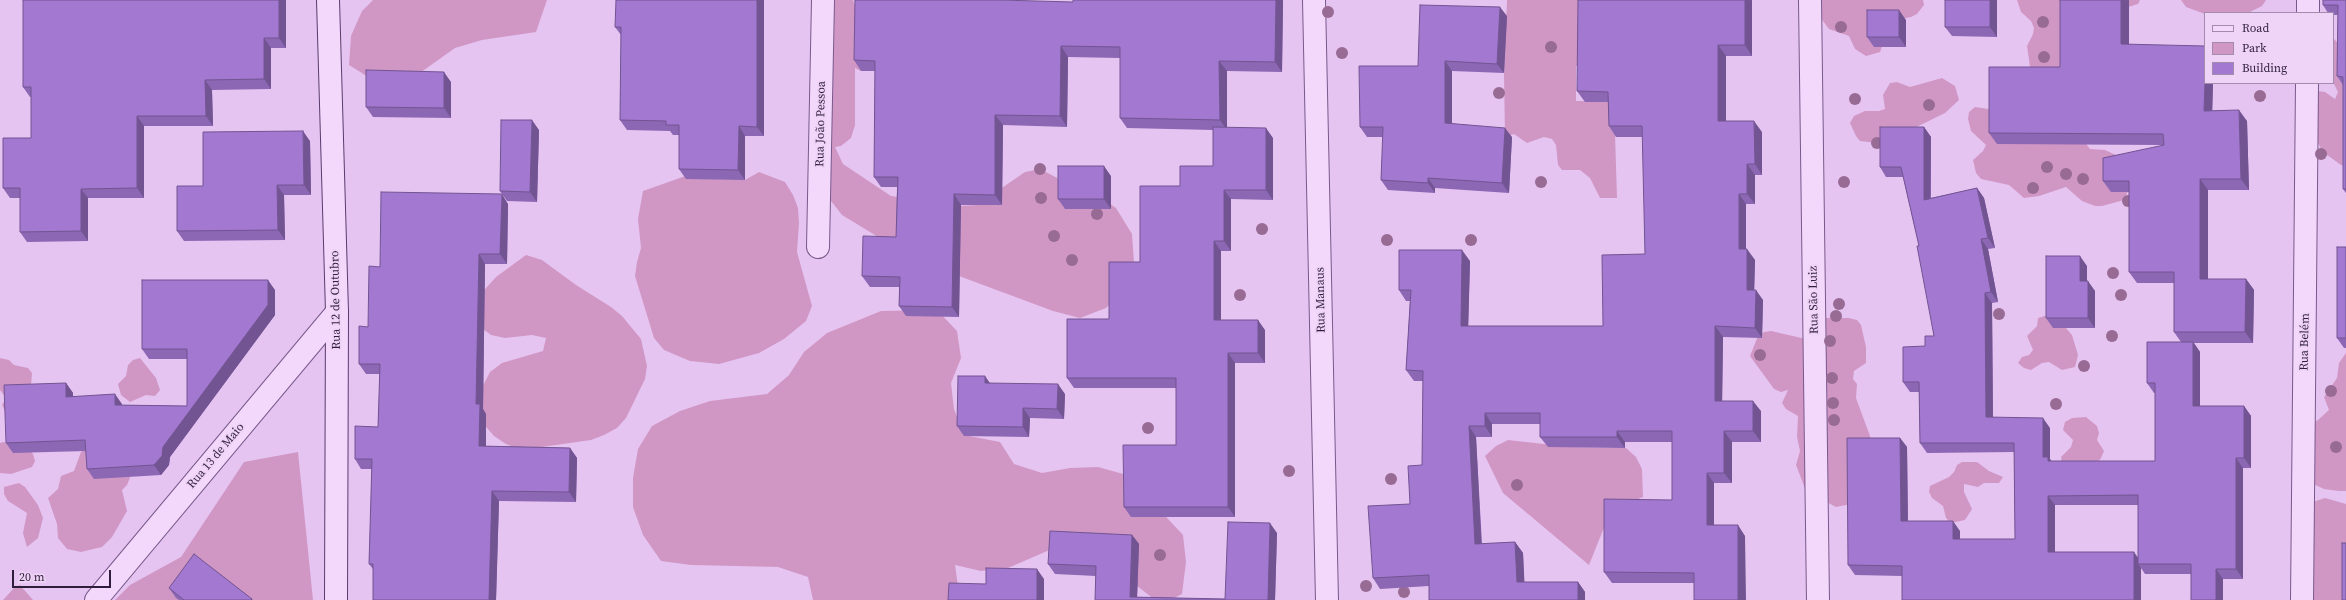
<!DOCTYPE html>
<meta charset="utf-8">
<style>
body{margin:0}
#map{position:relative;width:2346px;height:600px;overflow:hidden;background:#e6c4f1;font-family:"Source Serif 4",serif}
canvas{display:block}
.legend{position:absolute;left:2204px;top:12px;width:130px;height:72px;box-sizing:border-box;background:#f0d4f7;border:1px solid #a28bac;margin:0;padding:5px 7px;list-style:none;font-size:12px;color:#2e1e3c}
.legend li{display:flex;align-items:center;gap:8px;height:20px}
.legend b{width:20px;border:1px solid #a28bac}
.scale{position:absolute;left:12px;top:570px;width:99px;height:18px;box-sizing:border-box;border:2px solid #2e1e3c;border-top:0;padding-left:5px;font-size:12px;line-height:14px;white-space:nowrap;color:#2e1e3c;-webkit-text-stroke:3px #f0d4f7;paint-order:stroke}
</style>
<div id="map">
<canvas width="2346" height="600"></canvas>
<ul class="legend">
<li><b style="height:5px;background:#f3d8fb"></b>Road</li>
<li><b style="height:11px;background:#d097c5"></b>Park</li>
<li><b style="height:11px;background:#a378d1"></b>Building</li>
</ul>
<div class="scale">20 m</div>
</div>
<script>
const c = document.querySelector('canvas').getContext('2d');
c.lineJoin = 'round';
function fillPath(path, color) { c.fillStyle = color; c.fill(path, 'evenodd'); }
const toPath = rows => new Path2D(rows.map(r => 'M' + r).join(''));
function trace(path, color, width, dash) { c.strokeStyle = color; c.lineWidth = width; c.lineCap = dash ? 'butt' : 'round'; c.setLineDash(dash || []); c.stroke(path); }
function drawText(font, color, halo, rows, align = 'center') {
  c.font = font + ' "Source Serif 4",serif'; c.lineWidth = 4; c.setLineDash([]); c.textBaseline = 'middle'; c.strokeStyle = halo; c.fillStyle = color; for (const [text, x, y, turn = 0] of rows) {
    c.save(); c.translate(x, y); c.rotate((+turn || 0) * Math.PI / 180); c.textAlign = isNaN(turn) ? turn : align; if (halo) c.strokeText(text, 0, 0); c.fillText(text, 0, 0); c.restore();
  }
}
fillPath(toPath([
 [373,0,547,0,536,32,482,40,455,48,410,80,373,80,349,65,351,36,362,11],
 [822,0,853,0,857,11,856,40,861,71,855,68,855,125,851,138,841,146,835,147,843,164,891,196,958,206,977,205,1025,172,1040,169,1065,182,1093,192,1116,208,1132,234,1134,262,1126,288,1106,308,1080,318,1053,311,916,260,842,215,824,192],
 [1507,0,1583,0,1583,66,1576,66,1576,101,1614,101,1617,198,1600,198,1590,178,1580,170,1562,170,1558,165,1556,145,1552,139,1544,137,1527,143,1514,134,1505,137,1504,73],
 [1816,0,1923,0,1924,5,1917,14,1911,17,1891,21,1880,52,1866,56,1855,49,1849,36,1829,29,1820,17],
 [2017,0,2140,0,2138,4,2125,8,2095,71,2030,67,2027,46,2033,34,2034,28,2031,21,2021,12],
 [2181,0,2266,0,2262,6,2248,13,2205,14,2186,7],
 [2333,38,2339,44,2346,76,2346,166,2341,165,2323,152,2312,132,2318,91,2325,92,2335,99,2338,92,2333,82],
 [1942,78,1955,86,1959,100,1945,113,1898,136,1877,143,1860,141,1856,136,1850,123,1854,116,1865,111,1879,111,1885,109,1883,95,1890,83,1897,82,1910,87],
 [1975,107,1989,109,1995,113,2081,137,2090,149,2105,150,2118,156,2130,187,2124,200,2102,206,2095,206,2082,201,2066,187,2039,196,2024,198,2009,185,1981,179,1976,173,1973,160,1983,151,1986,145,1971,131,1968,119,1969,112],
 [711,167,745,180,759,172,785,182,793,195,798,208,799,223,797,252,812,306,806,321,784,339,759,353,719,364,690,361,664,350,654,338,635,276,637,262,641,248,638,219,643,191],
 [526,255,542,260,576,285,611,307,622,316,641,339,647,366,645,379,626,418,617,428,604,435,591,440,521,450,506,444,494,436,475,414,476,399,490,372,502,363,543,351,546,338,532,335,505,338,491,335,479,326,477,298,496,277],
 [937,310,957,331,961,358,951,383,954,409,964,435,1000,442,1014,464,1042,473,1070,468,1098,467,1127,475,1183,535,1186,562,1182,594,1170,600,1155,600,1089,548,1061,545,1008,568,981,571,955,565,960,600,813,600,808,577,778,567,691,565,661,561,643,535,633,507,633,478,638,449,652,426,680,411,710,401,767,394,789,375,804,352,827,333,881,311],
 [2048,315,2065,327,2072,335,2078,355,2075,367,2062,370,2049,362,2042,363,2031,370,2024,368,2018,363,2022,357,2029,355,2033,350,2027,336,2037,326,2038,318],
 [1821,318,1849,318,1857,320,1861,325,1866,347,1866,363,1854,371,1853,379,1857,384,1856,398,1874,447,1851,504,1836,507,1806,491,1796,465,1800,451,1797,437,1798,416,1786,409,1782,403,1788,390,1781,392,1774,389,1750,356,1758,336,1764,332,1771,331,1806,339],
 [2346,353,2346,491,2339,491,2324,489,2311,483,2299,430,2318,420,2329,410,2324,397,2337,378,2339,363],
 [0,358,9,360,14,365,28,368,32,373,31,386,5,411,2,405,6,398,0,390],
 [140,358,156,378,160,390,155,396,146,395,130,402,121,395,118,384,126,376,128,365,133,360],
 [2086,417,2097,426,2099,433,2097,440,2104,451,2101,458,2097,463,2062,464,2061,457,2071,447,2073,440,2063,430,2065,422,2072,418],
 [1508,440,1571,447,1626,448,1636,457,1642,469,1643,497,1611,510,1589,565,1503,493,1485,456,1496,446],
 [3,442,29,449,33,454,35,461,32,467,11,474,0,473,0,443],
 [87,448,126,466,130,478,127,485,122,490,127,511,112,537,102,547,81,552,67,549,58,538,57,524,48,498,58,489,61,476,74,471,81,452],
 [298,452,313,600,115,600,130,585,181,557,244,462],
 [1962,462,1977,462,1989,471,2003,477,1999,483,1984,483,1978,487,1964,484,1964,492,1972,509,1965,520,1951,523,1946,518,1943,506,1932,498,1929,492,1930,486,1949,477,1954,472,1957,465],
 [19,483,25,487,38,505,43,518,38,538,27,547,23,533,27,513,8,501,4,494,4,487],
 [2325,498,2346,504,2346,600,2314,600,2305,590,2310,503],
 [20,585,33,600,3,600,14,588]
]), '#d097c5');
const street = toPath([
 [1314,0,1327,600],
 [1810,0,1818,600],
 [2308,13,2308,0],
 [818,247,823,0],
 [96,600,337,312],
 [2302,600,2307,83]
]);
const secondary = toPath([
 [328,0,337,312,336,600]
]);
trace(street, '#78598c', 24);
trace(secondary, '#593c6e', 24);
trace(street, '#f3d8fb', 22);
trace(secondary, '#f3d8fb', 22);
c.fillStyle = '#986b94';
for (const [x, y] of [
 [1328,12],
 [2043,22],
 [1841,27],
 [1551,47],
 [1342,53],
 [2044,57],
 [1499,93],
 [2260,96],
 [1855,99],
 [1929,105],
 [1877,143],
 [2321,154],
 [2047,167],
 [1040,169],
 [2066,174],
 [2083,179],
 [1541,182],
 [1844,182],
 [2033,188],
 [1041,198],
 [2128,201],
 [1097,214],
 [1262,229],
 [1054,236],
 [1387,240],
 [1471,240],
 [1072,260],
 [2113,273],
 [1240,295],
 [2121,295],
 [1839,304],
 [1999,314],
 [1836,316],
 [2112,336],
 [1830,341],
 [1760,355],
 [2084,366],
 [1832,378],
 [2331,391],
 [1833,403],
 [2056,404],
 [1834,420],
 [1148,428],
 [2336,447],
 [1289,471],
 [1391,479],
 [1517,485],
 [1160,555],
 [1366,586],
 [1404,592]
]) { c.beginPath(); c.arc(x, y, 6, 0, 2 * Math.PI); c.fill(); }
fillPath(toPath([
 [286,0,286,48,271,48,271,89,212,90,213,126,144,126,144,198,88,198,88,241,27,242,20,232,20,198,10,198,3,188,31,138,31,97,30,97,23,87],
 [764,0,764,136,745,136,745,180,686,179,679,169,679,135,673,135,670,131,627,130,620,120,621,35,615,27],
 [1283,0,1282,72,1227,71,1227,128,1273,138,1273,200,1231,199,1231,251,1221,251,1221,320,1265,330,1265,363,1235,363,1235,517,1131,517,1124,507,1176,445,1176,388,1074,388,1067,378,1109,319,1180,186,1213,166,1213,130,1127,128,1120,118,1120,58,1068,57,1067,127,1003,125,1002,205,961,205,959,317,906,316,899,306,899,287,870,287,862,276,896,237,897,187,881,187,874,177,875,71,861,71,854,60,1073,2],
 [1752,0,1752,56,1726,56,1726,121,1762,132,1762,175,1755,175,1755,204,1746,204,1746,249,1755,260,1754,290,1763,300,1762,338,1723,337,1722,401,1761,411,1761,442,1732,442,1732,483,1714,483,1714,525,1745,536,1694,583,1612,583,1604,572,1672,500,1672,442,1625,442,1625,448,1548,447,1540,437,1540,424,1492,424,1492,437,1476,437,1482,544,1515,542,1523,553,1524,582,1578,582,1585,592,1585,600,1429,600,1429,586,1380,589,1373,578,1410,504,1422,465,1423,381,1414,381,1406,370,1410,301,1406,301,1399,290,1470,261,1468,326,1603,326,1645,254,1643,137,1616,137,1609,126,1608,102,1585,102,1577,91],
 [1997,0,1997,37,1952,36,1945,27],
 [2129,0,2129,44,2213,83,2212,111,2247,121,2249,190,2208,190,2208,279,2246,279,2254,290,2253,343,2194,343,2200,352,2200,406,2244,406,2251,416,2251,468,2243,468,2243,579,2223,579,2191,574,2145,574,2141,568,2141,600,1902,600,1902,576,1855,575,1848,565,1900,438,1907,447,1908,521,1960,531,1960,539,2015,539,2014,452,1927,453,1920,443,1919,392,1910,392,1903,382,1925,346,1934,336,1919,246,1903,177,1886,177,1880,167,1924,127,1931,137,1931,198,1977,188,1984,198,1995,248,1988,249,1998,302,1992,303,1993,417,2050,428,2050,459,2051,461,2155,461,2155,393,2154,393,2147,383,2181,342,2174,332,2174,283,2137,283,2129,272,2129,192,2111,192,2103,181,2163,145,1997,144,1989,133,2060,67],
 [2055,505,2138,505,2138,557,2055,552],
 [2346,0,2346,193,2343,189,2343,85,2337,76,2338,15,2333,15,2333,13,2328,13,2323,5],
 [1507,16,1504,73,1452,71,1452,124,1512,137,1509,193,1435,188,1435,193,1388,190,1381,180,1383,137,1367,137,1360,127,1418,66],
 [1906,20,1906,47,1874,47,1867,37],
 [451,82,451,118,373,117,366,107],
 [539,130,537,202,507,201,500,191],
 [310,141,311,195,284,195,285,240,184,241,177,231,203,186],
 [1111,176,1111,209,1065,209,1058,199],
 [508,204,507,264,485,264,483,409,486,414,486,446,570,448,577,458,576,502,499,501,496,600,373,600,373,569,369,564,372,469,361,469,355,459,378,427,380,374,366,374,359,364,368,327,380,267],
 [2346,247,2346,348,2344,348,2337,338],
 [2087,266,2087,281,2095,291,2095,328,2053,328,2046,318],
 [275,290,275,315,170,457,169,465,161,475,94,479,87,469,86,451,13,453,6,443,66,383,73,393,73,396,122,404,122,405,187,406,187,359,149,359,142,349],
 [990,383,1065,394,1064,419,1030,418,1029,437,964,436,957,426],
 [1277,533,1275,600,1095,600,1096,576,1055,574,1048,564,1132,535,1139,544,1137,597,1225,599],
 [169,588,252,599,253,600,179,600,176,598]
]), '#8c67b4');
fillPath(toPath([
 [279,0,286,0,286,48,279,38],
 [757,0,764,0,764,136,757,127],
 [1276,0,1283,0,1282,72,1275,62],
 [1745,0,1752,0,1752,56,1745,45],
 [1990,0,1997,0,1997,37,1990,27],
 [2121,0,2129,0,2129,55,2121,44],
 [1500,7,1507,16,1504,73,1497,64],
 [1899,10,1906,20,1906,47,1899,37],
 [264,38,271,48,271,89,264,79],
 [1718,45,1726,56,1726,132,1718,121],
 [1061,46,1068,57,1067,127,1060,116],
 [1219,61,1227,71,1227,130,1220,120],
 [1445,61,1452,71,1452,133,1445,123],
 [444,72,451,82,451,118,444,108],
 [205,80,212,90,213,126,206,116],
 [2205,83,2213,83,2212,122,2204,111],
 [2239,110,2247,121,2249,190,2241,179],
 [995,115,1003,125,1002,205,995,195],
 [137,116,144,126,144,198,137,188],
 [532,120,539,130,537,202,530,192],
 [1754,121,1762,132,1762,175,1755,164],
 [739,126,745,136,745,180,738,170],
 [1924,127,1931,137,1930,210,1924,200],
 [1266,128,1273,138,1273,200,1266,190],
 [1505,128,1512,137,1509,193,1502,183],
 [303,131,310,141,311,195,304,185],
 [1747,164,1755,175,1755,204,1747,194],
 [1104,166,1111,176,1111,209,1104,199],
 [1428,178,1435,188,1435,193,1428,183],
 [2200,179,2208,190,2208,290,2200,279],
 [277,185,284,195,285,240,278,230],
 [1977,188,1984,198,1995,248,1988,238],
 [81,189,88,198,88,241,81,231],
 [1224,190,1231,199,1231,251,1224,241],
 [502,194,508,204,507,264,500,254],
 [954,194,961,205,959,317,952,307],
 [1739,194,1746,204,1746,260,1739,249],
 [1981,239,1988,249,1998,302,1991,292],
 [1214,241,1221,251,1221,330,1214,320],
 [1747,249,1755,260,1754,300,1747,290],
 [1462,250,1470,261,1468,336,1461,326],
 [479,254,485,264,483,409,486,414,486,456,479,446,476,404],
 [2080,256,2087,266,2087,291,2080,281],
 [2246,279,2254,290,2253,343,2245,332],
 [268,280,275,290,275,315,170,457,169,465,161,475,154,465,163,447],
 [2088,281,2095,291,2095,328,2088,318],
 [1756,290,1763,300,1762,338,1755,328],
 [1985,293,1992,303,1993,427,1986,417],
 [1258,320,1265,330,1265,363,1258,353],
 [1715,326,1723,337,1722,411,1715,401],
 [2193,342,2200,352,2200,416,2193,406],
 [1228,353,1235,363,1235,517,1228,507],
 [985,376,992,386,985,383],
 [66,383,73,393,73,407,66,397],
 [1058,384,1065,394,1064,419,1057,409],
 [115,394,122,404,122,415,115,405],
 [1753,401,1761,411,1761,442,1753,431],
 [2244,406,2251,416,2251,468,2244,458],
 [1023,408,1030,418,1029,437,1023,427],
 [1485,413,1492,424,1492,437,1485,426],
 [2043,418,2050,428,2050,459,2055,467,2043,457],
 [1469,426,1476,437,1482,555,1475,544],
 [1617,431,1625,442,1625,448,1617,437],
 [1724,431,1732,442,1732,483,1724,473],
 [1900,438,1907,447,1908,531,1901,521],
 [570,448,577,458,576,502,569,492],
 [2236,458,2243,468,2243,579,2236,569],
 [1707,473,1714,483,1714,536,1707,525],
 [492,491,499,501,496,600,489,600],
 [2048,496,2055,505,2055,562,2048,552],
 [1953,521,1960,531,1960,549,1953,539],
 [1270,523,1277,533,1275,600,1268,600],
 [1738,525,1745,536,1746,600,1738,600],
 [1132,535,1139,544,1137,600,1130,597],
 [1515,542,1523,553,1525,593,1517,582],
 [2134,552,2141,562,2138,564,2141,568,2141,600,2134,600],
 [1037,569,1044,579,1044,600,1037,600],
 [2216,569,2223,579,2223,600,2216,600],
 [1578,582,1585,592,1585,600,1578,600]
]), '#725492');
const building = toPath([
 [23,0,279,0,279,38,264,38,264,79,205,80,206,116,137,116,137,188,81,189,81,231,20,232,20,188,3,188,3,138,31,138,31,87,23,87,23,0],
 [616,0,757,0,757,127,739,126,738,170,679,169,679,125,666,125,666,121,620,120,621,27,615,27,616,0],
 [855,0,1000,0,1073,2,1073,0,1276,0,1275,62,1219,61,1220,120,1120,118,1120,47,1061,46,1060,116,995,115,995,195,954,194,952,307,899,306,900,277,862,276,863,236,896,237,898,177,874,177,875,61,854,60,855,0],
 [1578,0,1745,0,1745,45,1718,45,1718,121,1754,121,1755,164,1747,164,1747,194,1739,194,1739,249,1747,249,1747,290,1756,290,1755,328,1715,326,1715,401,1753,401,1753,431,1724,431,1724,473,1707,473,1707,525,1738,525,1738,600,1694,600,1694,573,1604,572,1604,499,1672,500,1672,431,1617,431,1617,437,1540,437,1540,413,1485,413,1485,426,1469,426,1475,544,1515,542,1517,582,1578,582,1578,600,1429,600,1429,575,1373,578,1368,506,1410,504,1408,466,1422,465,1423,371,1406,370,1411,290,1399,290,1399,250,1462,250,1461,326,1603,326,1602,255,1645,254,1642,126,1609,126,1608,92,1577,91,1578,0],
 [1945,0,1990,0,1990,27,1945,27,1945,0],
 [2060,0,2121,0,2121,44,2205,46,2205,83,2204,111,2239,110,2241,179,2200,179,2200,279,2246,279,2245,332,2174,332,2174,272,2129,272,2129,181,2103,181,2103,158,2164,145,2163,134,1989,133,1989,67,2060,67,2060,0],
 [2323,0,2346,0,2346,189,2343,189,2343,77,2337,76,2338,5,2323,5,2323,0],
 [1420,5,1500,7,1497,64,1445,61,1445,123,1505,128,1502,183,1428,178,1428,183,1381,180,1383,127,1360,127,1359,66,1418,66,1420,5],
 [1867,10,1899,10,1899,37,1867,37,1867,10],
 [366,70,444,72,444,108,366,107,366,70],
 [501,120,532,120,530,192,500,191,501,120],
 [1213,127,1266,128,1266,190,1224,190,1224,241,1214,241,1214,320,1258,320,1258,353,1228,353,1228,507,1124,507,1123,445,1176,445,1176,378,1067,378,1067,319,1109,319,1109,262,1140,262,1140,186,1180,186,1180,166,1213,166,1213,127],
 [1880,127,1924,127,1924,200,1977,188,1988,238,1981,239,1991,292,1985,293,1986,417,2043,418,2043,457,2048,457,2048,461,2155,461,2155,383,2147,383,2147,342,2193,342,2193,406,2244,406,2244,458,2236,458,2236,569,2216,569,2216,600,2191,600,2191,564,2138,564,2138,495,2048,496,2048,552,2134,552,2134,600,1902,600,1902,566,1848,565,1847,438,1900,438,1901,521,1953,521,1953,539,2015,539,2014,443,1920,443,1919,382,1903,382,1903,347,1925,346,1925,336,1934,336,1917,246,1919,246,1901,167,1880,167,1880,127],
 [303,131,304,185,277,185,278,230,177,231,177,186,203,186,203,132,303,131],
 [1058,166,1104,166,1104,199,1058,199,1058,166],
 [381,192,502,194,500,254,479,254,476,404,480,404,479,446,570,448,569,492,492,491,489,600,373,600,373,564,369,564,372,459,355,459,355,426,378,427,380,364,359,364,359,326,368,327,369,266,380,267,381,192],
 [2337,247,2346,247,2346,338,2337,338,2337,247],
 [2046,256,2080,256,2080,281,2088,281,2088,318,2046,318,2046,256],
 [142,280,268,280,268,305,163,447,162,456,154,465,87,469,85,440,6,443,4,385,66,383,66,397,115,394,115,405,187,406,187,349,142,349,142,280],
 [958,376,985,376,985,383,1058,384,1057,409,1023,408,1023,427,957,426,958,376],
 [1228,522,1270,523,1268,600,1095,600,1096,566,1048,564,1050,531,1132,535,1130,597,1225,599,1228,522],
 [2342,543,2346,543,2346,600,2342,600,2342,543],
 [194,554,252,599,251,600,184,600,169,588,194,554],
 [986,568,1037,569,1037,600,948,600,949,583,986,584,986,568]
]);
fillPath(building, '#a378d1');
trace(building, '#725492', 1);
drawText('12px', '#2e1e3c', '#f0d4f7', [
 ["Rua João Pessoa",821,124,-89],
 ["Rua 12 de Outubro",336,300,-91],
 ["Rua Manaus",1321,300,-91],
 ["Rua São Luiz",1814,300,-91],
 ["Rua Belém",2305,342,-89],
 ["Rua 13 de Maio",216,456,-50]
]);
</script>
